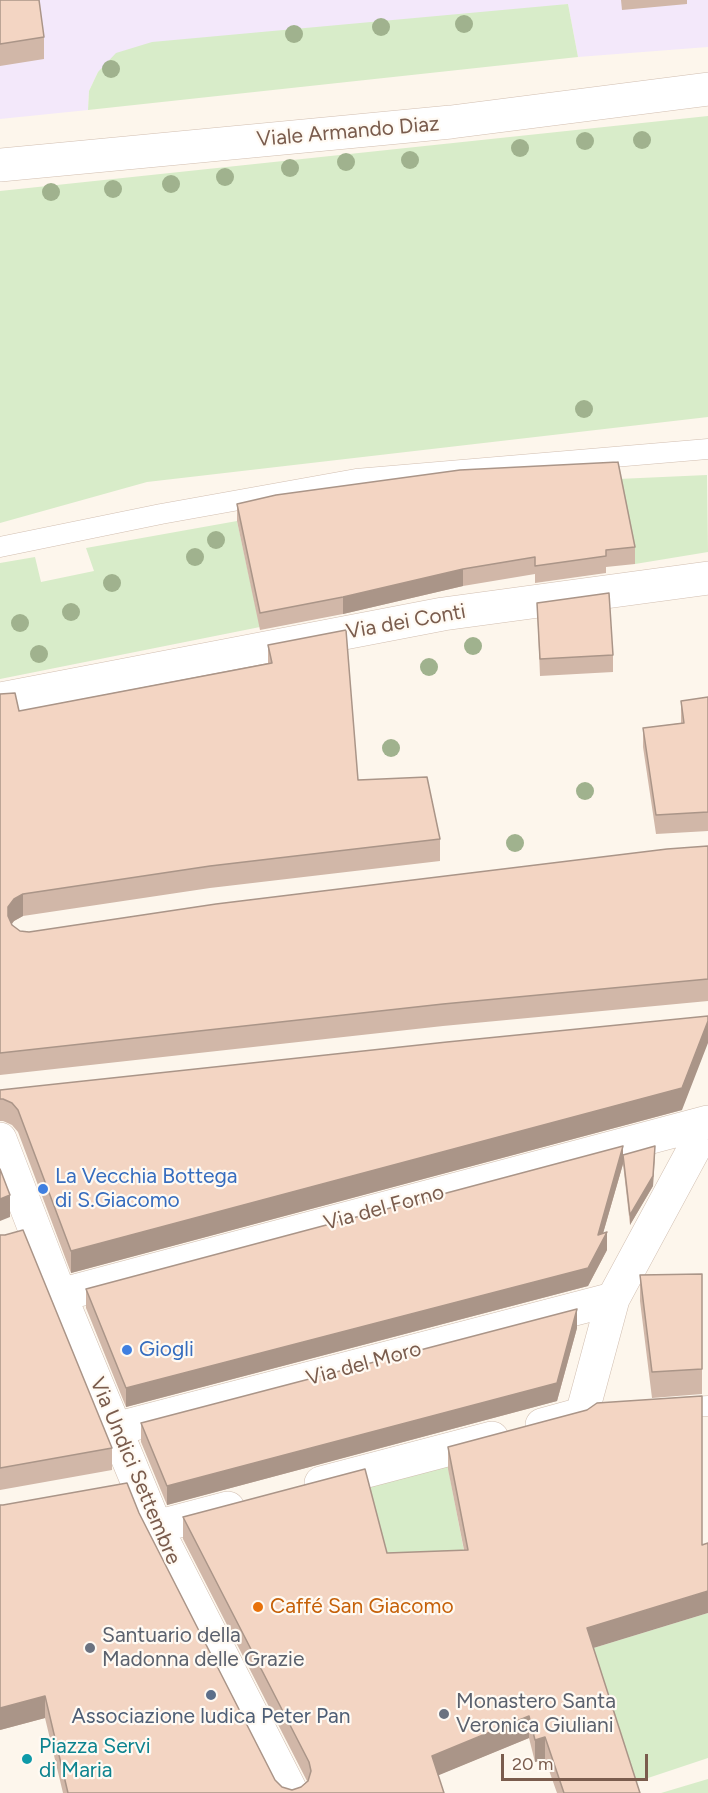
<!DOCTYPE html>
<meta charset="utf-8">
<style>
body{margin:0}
#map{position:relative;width:708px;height:1793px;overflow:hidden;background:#fdf6ec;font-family:Figtree,sans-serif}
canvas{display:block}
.scale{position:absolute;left:501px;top:1754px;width:147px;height:27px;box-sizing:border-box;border:3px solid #7a5c4d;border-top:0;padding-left:8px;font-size:18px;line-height:21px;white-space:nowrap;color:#7a5c4d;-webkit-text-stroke:4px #fffaf3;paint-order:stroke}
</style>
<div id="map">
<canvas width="708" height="1793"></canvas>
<div class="scale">20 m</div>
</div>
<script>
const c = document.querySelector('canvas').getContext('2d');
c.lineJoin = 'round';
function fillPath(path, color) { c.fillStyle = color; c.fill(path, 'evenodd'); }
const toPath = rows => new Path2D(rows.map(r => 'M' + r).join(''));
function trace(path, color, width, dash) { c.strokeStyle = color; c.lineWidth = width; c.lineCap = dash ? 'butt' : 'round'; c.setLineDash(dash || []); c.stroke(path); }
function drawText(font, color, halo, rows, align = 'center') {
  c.font = font + ' Figtree,sans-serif'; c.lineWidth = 4.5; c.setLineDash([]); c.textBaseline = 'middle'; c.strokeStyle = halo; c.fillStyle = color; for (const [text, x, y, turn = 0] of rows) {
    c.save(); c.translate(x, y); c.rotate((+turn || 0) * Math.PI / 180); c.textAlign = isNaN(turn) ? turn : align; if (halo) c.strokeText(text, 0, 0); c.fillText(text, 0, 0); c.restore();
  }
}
fillPath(toPath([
 [0,0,708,0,708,47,578,57,568,4,98,72,89,91,88,110,0,119]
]), '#f3e8fa');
fillPath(toPath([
 [568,4,578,57,88,110,89,91,98,72,116,53,152,42],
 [708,116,708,417,147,482,0,523,0,191],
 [707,475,708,552,635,564,618,479],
 [237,521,260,627,0,679,0,563,35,557,41,582,94,571,86,548],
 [446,1457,468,1572,395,1602,362,1480],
 [708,1613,708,1758,630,1784,587,1650],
 [708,1779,708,1793,661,1793]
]), '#d8ecc9');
const lane = toPath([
 [0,547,161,514,356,479,708,449],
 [675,1408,708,1406]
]);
const street = toPath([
 [0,165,451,122,708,89],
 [0,699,443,614,708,578],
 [0,1139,60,1295,156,1527,292,1793],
 [60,1295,708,1122],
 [542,1425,582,1414,613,1299,708,1123],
 [115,1429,613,1299],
 [321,1483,492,1438],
 [156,1527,228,1508]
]);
trace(lane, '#d1beb0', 21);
trace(street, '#d1beb0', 34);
trace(lane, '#fff', 20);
trace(street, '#fff', 33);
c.fillStyle = '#a0b28e';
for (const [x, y] of [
 [464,24],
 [381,27],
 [294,34],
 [111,69],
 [642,140],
 [585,141],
 [520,148],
 [410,160],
 [346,162],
 [290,168],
 [225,177],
 [171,184],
 [113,189],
 [51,192],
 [584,409],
 [216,540],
 [195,557],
 [112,583],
 [71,612],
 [20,623],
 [473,646],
 [39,654],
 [429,667],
 [391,748],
 [585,791],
 [515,843]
]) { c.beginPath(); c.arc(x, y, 9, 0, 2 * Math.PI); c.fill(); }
fillPath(toPath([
 [0,0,44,37,44,59,0,66],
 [621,0,687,0,687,4,622,10],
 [237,504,635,547,635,564,606,567,606,573,535,583,535,574,463,586,343,614,260,630,237,521],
 [537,603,613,655,613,672,540,676],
 [268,645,358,780,440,839,440,861,210,888,23,916,14,921,11,924,20,931,29,932,708,846,708,1001,443,1026,0,1075,0,694,19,711,268,663],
 [708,697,708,831,656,834,643,747,643,728,681,723,681,701],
 [0,1090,682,1110,71,1273,18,1132,12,1125,3,1121,0,1121],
 [623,1155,655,1156,653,1186,630,1225,623,1164],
 [623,1164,603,1233,607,1250,588,1286,126,1407,86,1308,86,1289],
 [0,1235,112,1448,112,1470,0,1490],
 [702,1274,702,1394,652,1398,640,1301,640,1275],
 [577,1328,557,1401,167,1505,141,1442,141,1423],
 [448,1447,593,1648,640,1793,557,1793,545,1759,535,1762,529,1738,438,1775,444,1793,63,1793,45,1718,0,1730,139,1513,275,1780,282,1787,292,1790,301,1787,307,1781,183,1539,183,1517,387,1553,464,1550,448,1469]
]), '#d1b7a8');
fillPath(toPath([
 [463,569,463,586,343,614,343,597],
 [23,894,23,916,14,921,8,929,8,907,14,899],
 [708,1021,708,1043,682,1110,71,1273,71,1251],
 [623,1146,623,1164,600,1244,607,1232,607,1250,588,1286,126,1407,126,1388,598,1235],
 [655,1146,653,1186,630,1225,630,1215],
 [10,1195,10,1217,0,1221,0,1199],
 [577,1309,577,1328,557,1401,167,1505,167,1486],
 [708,1591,708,1613,587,1650,587,1628],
 [45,1696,45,1718,0,1730,0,1708],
 [529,1716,529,1738,432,1778,432,1756],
 [545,1737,545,1759,535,1762,535,1740]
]), '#aa9588');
const building = toPath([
 [0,0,39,0,44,37,0,44,0,0],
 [618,462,635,547,606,550,606,556,535,566,535,557,463,569,343,597,260,613,237,504,276,495,460,470,618,462],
 [609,593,613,655,540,659,537,603,609,593],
 [346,630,358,780,427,777,440,839,210,866,23,894,14,899,8,907,8,916,12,925,20,931,29,932,216,904,667,849,708,846,708,979,443,1004,0,1053,0,694,15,693,19,711,272,663,268,645,346,630],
 [708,697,708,812,656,815,643,728,684,723,681,701,708,697],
 [708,1016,708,1021,682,1088,71,1251,18,1110,12,1103,3,1099,0,1099,0,1090,447,1042,708,1016],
 [623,1146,598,1235,607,1232,588,1268,126,1388,86,1289,623,1146],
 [655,1146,653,1176,630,1215,623,1155,655,1146],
 [0,1169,10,1195,0,1199,0,1169],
 [23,1230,112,1448,0,1468,0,1235,5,1235,23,1230],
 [702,1274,702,1369,652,1372,640,1275,702,1274],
 [577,1309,557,1383,167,1486,141,1423,577,1309],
 [702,1396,702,1545,708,1543,708,1591,587,1628,640,1793,564,1793,545,1737,535,1740,529,1716,432,1756,444,1793,68,1793,45,1696,0,1708,0,1505,3,1505,127,1483,139,1513,275,1780,282,1787,292,1790,301,1787,308,1781,311,1771,309,1762,183,1517,365,1469,387,1553,468,1550,448,1447,587,1410,597,1403,702,1396]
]);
fillPath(building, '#f3d5c3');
trace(building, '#aa9588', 1.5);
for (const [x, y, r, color] of [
 [43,1189,6,"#3f7fe0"],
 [127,1350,6,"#3f7fe0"],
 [258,1607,6,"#e8710a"],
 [90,1648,6,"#6b7280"],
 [211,1695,6,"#5c6f8a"],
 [444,1714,6,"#6b7280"],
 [27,1759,6,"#0f9aa8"]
]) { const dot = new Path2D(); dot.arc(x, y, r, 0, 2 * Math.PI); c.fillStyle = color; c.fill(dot); trace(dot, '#fffaf3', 2); }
drawText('21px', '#7a5c4d', '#fffaf3', [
 ["Viale Armando Diaz",348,132,-5],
 ["Via dei Conti",406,622,-10],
 ["Via del Forno",384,1208,-15],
 ["Via del Moro",364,1364,-15],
 ["Via Undici Settembre",135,1471,67]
]);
drawText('21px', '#366cbe', '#fffaf3', [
 ["La Vecchia Bottega",55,1177],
 ["di S.Giacomo",55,1201],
 ["Giogli",139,1350]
], 'left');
drawText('21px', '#c56008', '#fffaf3', [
 ["Caffé San Giacomo",270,1607]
], 'left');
drawText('21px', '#5b616d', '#fffaf3', [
 ["Santuario della",102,1636],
 ["Madonna delle Grazie",102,1660],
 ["Monastero Santa",456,1702],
 ["Veronica Giuliani",456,1726]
], 'left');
drawText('21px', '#4e5e75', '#fffaf3', [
 ["Associazione ludica Peter Pan",211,1717]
]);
drawText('21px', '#0d838f', '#fffaf3', [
 ["Piazza Servi",39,1747],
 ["di Maria",39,1771]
], 'left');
</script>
